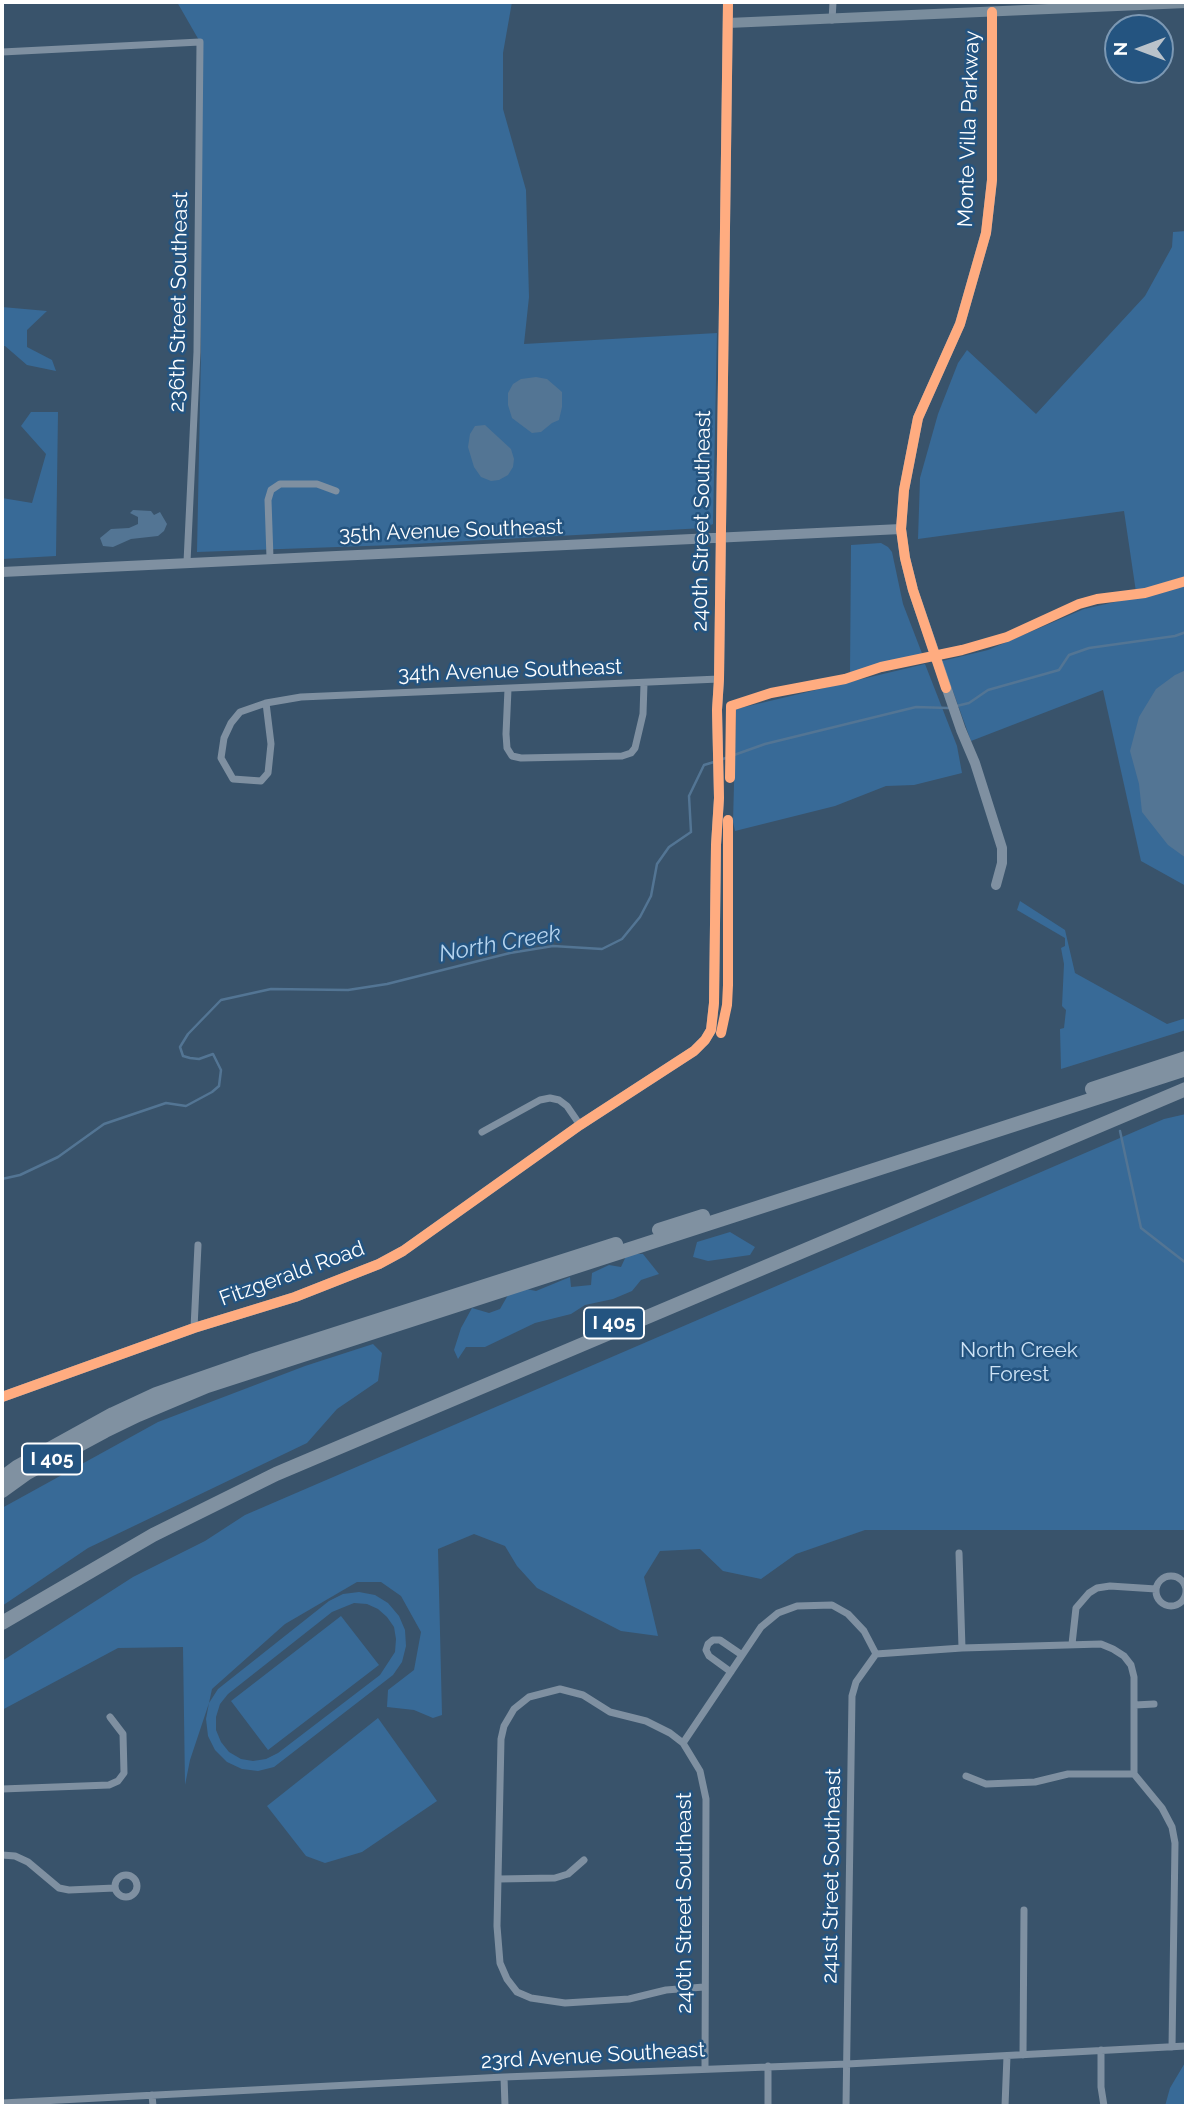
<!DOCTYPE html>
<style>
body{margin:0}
#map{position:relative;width:1188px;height:2108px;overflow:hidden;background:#39536b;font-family:Raleway,sans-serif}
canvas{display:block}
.frame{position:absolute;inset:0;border:4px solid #fff;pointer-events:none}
.north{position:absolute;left:1104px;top:14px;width:70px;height:70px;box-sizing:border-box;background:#245480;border:2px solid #7c98b3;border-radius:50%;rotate:270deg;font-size:19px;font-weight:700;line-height:28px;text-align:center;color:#fff}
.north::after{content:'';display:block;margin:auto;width:24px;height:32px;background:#bac3cb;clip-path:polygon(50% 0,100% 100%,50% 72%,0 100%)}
</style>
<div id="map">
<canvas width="1188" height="2108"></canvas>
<div class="frame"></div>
<div class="north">N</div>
</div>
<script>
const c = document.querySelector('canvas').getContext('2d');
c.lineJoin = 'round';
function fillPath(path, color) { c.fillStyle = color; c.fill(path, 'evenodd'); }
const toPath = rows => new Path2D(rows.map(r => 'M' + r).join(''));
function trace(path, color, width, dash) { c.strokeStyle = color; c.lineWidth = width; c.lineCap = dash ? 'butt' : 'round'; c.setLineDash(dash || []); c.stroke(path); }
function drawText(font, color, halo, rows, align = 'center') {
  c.font = font + ' Raleway,sans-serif'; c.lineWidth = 5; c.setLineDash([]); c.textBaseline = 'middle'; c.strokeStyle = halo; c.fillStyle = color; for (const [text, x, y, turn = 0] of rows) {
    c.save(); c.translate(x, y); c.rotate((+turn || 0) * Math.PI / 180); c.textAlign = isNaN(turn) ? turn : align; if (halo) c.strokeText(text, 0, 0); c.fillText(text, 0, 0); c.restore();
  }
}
fillPath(toPath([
 [177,2,512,2,503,53,503,109,526,190,529,297,524,344,717,333,713,524,704,528,394,545,197,552,201,353,200,42],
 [1186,231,1186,576,1136,592,1124,511,918,539,920,478,938,414,958,363,967,350,1036,414,1145,296,1172,247,1173,232],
 [2,307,47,311,27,330,27,347,52,360,56,371,27,365,5,346,2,346],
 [31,412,58,412,56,556,2,559,2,498,32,503,46,454,21,426],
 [881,543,888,547,892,552,903,604,923,656,850,673,851,545],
 [1186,586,1186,886,1141,861,1103,690,971,741,942,661,988,650,1084,609],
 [925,664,957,746,962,773,914,785,886,786,835,806,735,831,733,822,736,709],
 [1020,901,1065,930,1075,973,1167,1024,1186,1018,1186,1030,1061,1069,1060,1029,1064,1028,1066,1010,1062,1006,1064,964,1061,948,1065,946,1065,938,1017,910],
 [1186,1114,1186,1530,865,1530,796,1554,761,1579,723,1571,700,1549,660,1551,644,1577,658,1636,621,1631,537,1588,517,1566,505,1546,474,1534,438,1549,442,1715,433,1718,414,1710,387,1707,388,1690,414,1670,421,1632,401,1596,381,1582,357,1582,285,1624,212,1689,209,1703,218,1689,329,1601,343,1594,359,1592,375,1595,388,1603,399,1616,405,1630,406,1646,402,1662,393,1675,274,1767,258,1771,242,1769,227,1762,215,1750,208,1736,206,1719,209,1703,190,1760,185,1785,183,1647,118,1648,2,1710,2,1661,133,1577,205,1541,245,1515,1164,1119],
 [354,1603,367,1604,378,1609,387,1617,394,1627,396,1639,395,1652,380,1675,278,1753,266,1759,253,1761,241,1759,229,1752,221,1742,216,1730,216,1717,220,1704,228,1694,332,1612],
 [730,1232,755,1247,750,1255,708,1261,693,1257,697,1242],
 [627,1254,643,1254,659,1274,641,1280,632,1291,613,1299,585,1305,571,1314,535,1323,485,1347,466,1347,458,1359,454,1350,461,1328,472,1308,489,1313,500,1309,508,1295,521,1288,536,1291,570,1277,571,1287,591,1285,592,1273,609,1265,621,1267],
 [373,1344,382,1353,378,1381,337,1409,307,1443,88,1548,2,1606,2,1508,158,1422,305,1366],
 [341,1616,379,1665,268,1750,231,1701],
 [378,1718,437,1801,362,1852,325,1863,306,1856,267,1806],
 [1186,2061,1186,2106,1165,2106,1170,2088]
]), '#386a97');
fillPath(toPath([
 [536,377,547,379,562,392,562,407,559,420,552,423,541,432,532,433,512,418,508,405,508,393,513,384,521,379],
 [485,425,511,449,514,459,513,467,508,475,499,480,491,481,481,477,474,467,468,447,470,434,475,426],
 [133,510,151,511,154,515,160,512,167,524,164,531,158,536,131,539,113,547,103,546,100,538,111,529,129,528,138,524,138,517,130,513],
 [1186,670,1186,858,1168,845,1142,812,1139,784,1130,751,1139,717,1156,689,1175,675]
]), '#537594');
trace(toPath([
 [720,760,765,744,916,707,948,708,969,703,988,690,1059,670,1069,655,1089,648,1175,636,1186,632],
 [1120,1131,1141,1228,1186,1263],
 [2,1179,20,1175,58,1157,104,1124,166,1103,186,1106,212,1092,219,1086,221,1070,213,1054,199,1059,190,1058,183,1056,180,1047,188,1034,221,1000,271,989,348,990,387,984,510,953,553,946,602,949,622,939,640,917,651,896,657,864,669,847,691,832,689,796,704,765,714,762]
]), '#537594', 2.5);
trace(toPath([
 [832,20,833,2],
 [2,52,200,42,197,352,187,562],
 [270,558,268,500,271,490,280,484,317,484,336,491],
 [508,689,506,734,507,748,512,756,521,758,622,756,631,753,635,748,643,714,644,684],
 [266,703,271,744,268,773,261,781,233,779,221,758,224,738,231,723,240,712,266,703,301,697,719,679],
 [482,1132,540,1100,550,1098,559,1100,567,1106,580,1125],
 [194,1328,198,1245],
 [959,1553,962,1648],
 '1156 1591a15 15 0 1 1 30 0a15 15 0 1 1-30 0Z',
 [1072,1644,1076,1608,1089,1593,1097,1588,1110,1586,1156,1589],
 [876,1654,962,1648,1101,1644,1113,1649,1124,1656,1131,1665,1134,1677,1134,1774,1162,1808,1172,1827,1175,1843,1172,2047],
 [731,1672,709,1656,706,1650,708,1644,713,1640,720,1640,742,1655],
 [1135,1705,1154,1704],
 [683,1743,761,1627,778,1613,797,1606,832,1605,848,1614,864,1631,876,1654],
 [966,1776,986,1784,1035,1782,1068,1774,1134,1774],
 [2,1789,109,1785,118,1781,124,1773,123,1734,110,1717],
 [2,1855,15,1856,28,1862,59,1888,69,1890,115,1888],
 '115 1886a11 11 0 1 1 22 0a11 11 0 1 1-22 0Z',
 [499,1879,555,1878,568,1874,584,1860],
 [704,1987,666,1990,629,1999,565,2003,531,1998,517,1992,507,1979,500,1963,497,1926,501,1739,504,1726,514,1709,529,1697,560,1689,583,1695,610,1712,646,1721,670,1733,683,1743,700,1771,706,1799,705,2068],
 [1101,2050,1101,2087,1104,2106],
 [1023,2055,1024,1910],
 [768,2066,768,2106],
 [504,2077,505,2106],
 [152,2095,153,2106],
 [2,2103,504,2077,847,2064,1186,2046],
 [846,2106,852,1696,856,1682,876,1654],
 [1005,2106,1007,2056]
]), '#7f90a1', 7);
trace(toPath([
 [992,12,992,180,986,233,960,324,918,418,904,490,901,529,905,558,913,590,961,730,975,763,1002,848,1002,863,996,885],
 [2,572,901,529],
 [2,1397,194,1328,295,1297,379,1264,403,1251,580,1125,694,1051,705,1040,711,1030,714,1003,716,845,719,798,717,710,719,679,728,2]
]), '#7f90a1', 10);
trace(toPath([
 [728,23,1186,3]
]), '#7a8d9d', 10);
trace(toPath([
 [1092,1089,1186,1058],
 [659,1230,703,1216],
 [2,1478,17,1467,113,1414,156,1394,251,1361,616,1244],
 [2,1491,27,1473,105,1431,138,1415,207,1386,1186,1069],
 [2,1623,153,1535,276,1474,1186,1089]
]), '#8091a1', 14);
trace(toPath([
 [946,688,913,590,905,558,901,529,904,490,918,418,960,324,986,233,992,180,992,12],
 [730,778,731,706,771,693,845,679,881,667,962,650,1007,637,1079,604,1097,599,1145,593,1186,581],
 [721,1033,727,1005,728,985,728,820],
 [2,1397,194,1328,295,1297,379,1264,403,1251,580,1125,694,1051,705,1040,711,1030,714,1003,716,845,719,798,717,710,719,679,728,2]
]), '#ffac80', 10);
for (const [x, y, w] of [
 [614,1323,60],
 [52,1459,60]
]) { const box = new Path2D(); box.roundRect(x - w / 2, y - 15.5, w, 31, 5); c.fillStyle = '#245480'; c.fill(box); trace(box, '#fff', 2); }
drawText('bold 19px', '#fff', null, [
 ["I 405",614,1323],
 ["I 405",52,1459]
]);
drawText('21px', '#fff', '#245480', [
 ["Monte Villa Parkway",969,129,-88],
 ["236th Street Southeast",179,302,-89],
 ["240th Street Southeast",702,521,-89],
 ["35th Avenue Southeast",451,531,-2],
 ["34th Avenue Southeast",510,671,-2],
 ["Fitzgerald Road",292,1274,-20],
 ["241st Street Southeast",832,1876,-89],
 ["240th Street Southeast",685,1903,-90],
 ["23rd Avenue Southeast",593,2056,-3]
]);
drawText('21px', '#cee3f5', '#245480', [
 ["North Creek",1019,1351],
 ["Forest",1019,1375]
]);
drawText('italic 23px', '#b6d4ee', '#245480', [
 ["North Creek",500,944,-10]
]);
</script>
